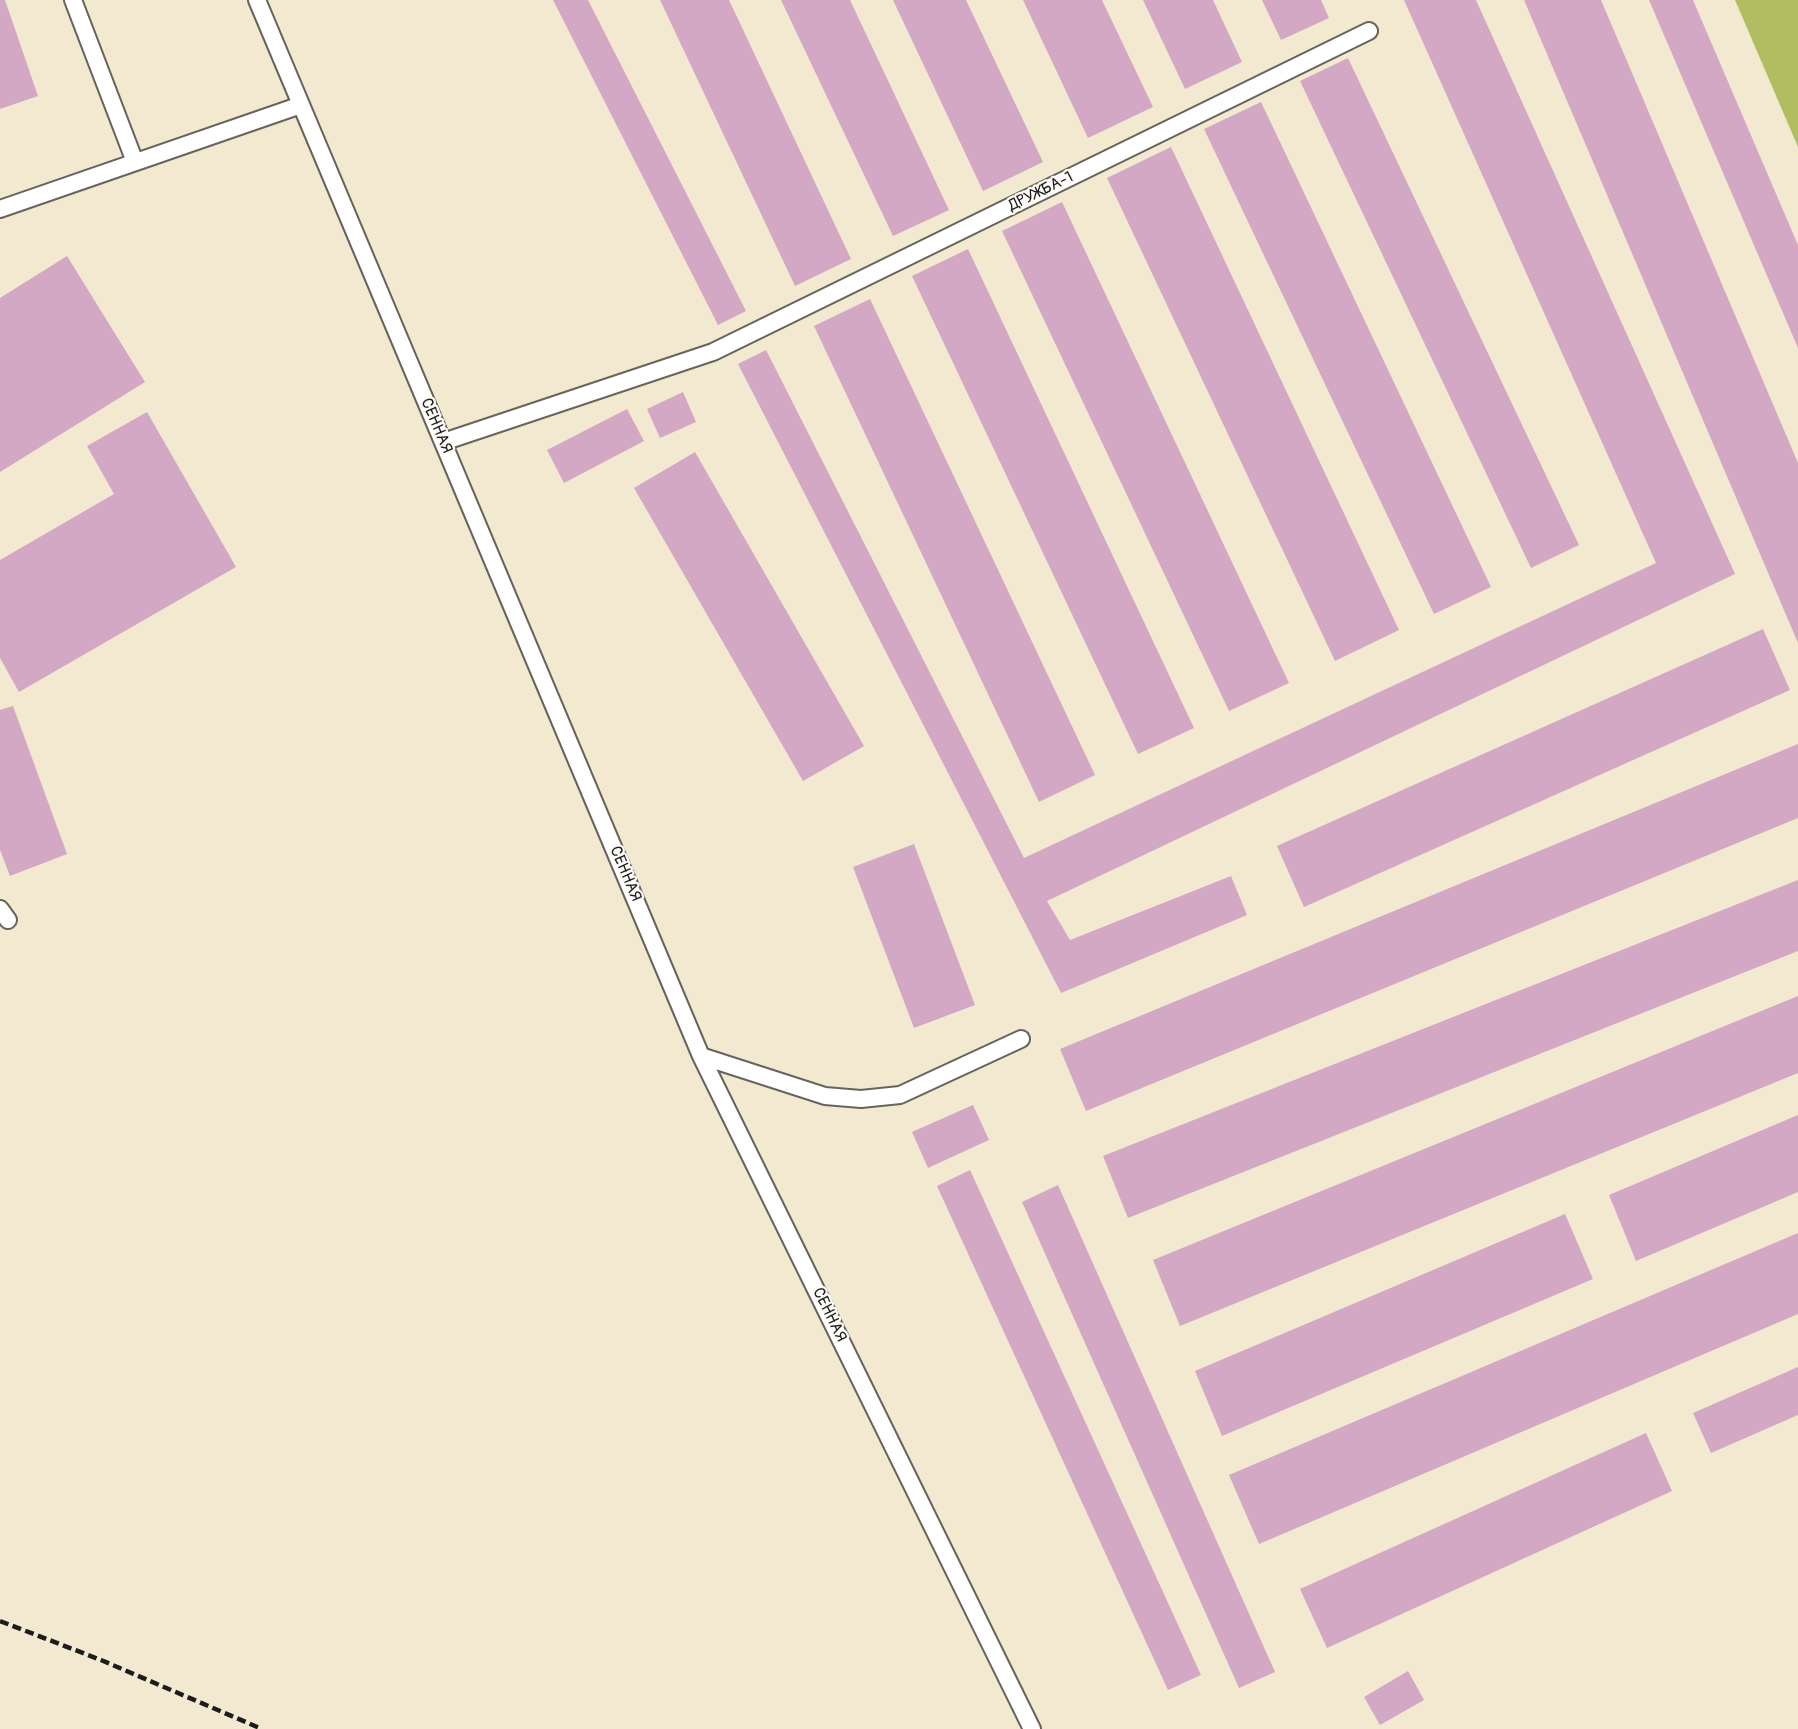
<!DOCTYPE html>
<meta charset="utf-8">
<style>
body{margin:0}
canvas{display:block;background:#f2e9d0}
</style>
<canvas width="1798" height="1729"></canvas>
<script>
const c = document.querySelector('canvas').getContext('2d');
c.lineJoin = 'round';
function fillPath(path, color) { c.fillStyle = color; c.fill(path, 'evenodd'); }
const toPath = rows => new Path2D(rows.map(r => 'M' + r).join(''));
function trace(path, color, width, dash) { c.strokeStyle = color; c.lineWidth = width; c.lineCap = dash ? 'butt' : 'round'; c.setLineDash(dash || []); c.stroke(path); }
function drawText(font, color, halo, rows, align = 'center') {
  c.font = font + ' Pangolin,sans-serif'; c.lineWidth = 4.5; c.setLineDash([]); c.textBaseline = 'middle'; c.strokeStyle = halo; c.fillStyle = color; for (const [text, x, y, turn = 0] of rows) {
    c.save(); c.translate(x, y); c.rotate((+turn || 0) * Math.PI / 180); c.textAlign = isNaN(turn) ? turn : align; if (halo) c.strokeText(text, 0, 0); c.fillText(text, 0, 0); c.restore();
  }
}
fillPath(toPath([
 [1735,0,1798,0,1798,147]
]), '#b0bd60');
fillPath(toPath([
 [0,0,5,0,38,96,0,109],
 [553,0,588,0,746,311,718,325],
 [660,0,729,0,851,259,795,286],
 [781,0,850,0,949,210,893,236],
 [893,0,966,0,1043,162,983,191],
 [1023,0,1102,0,1153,107,1088,138],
 [1143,0,1213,0,1242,62,1185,89],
 [1262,0,1321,0,1329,18,1281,40],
 [1404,0,1476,0,1735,574,1047,901,1070,940,1231,876,1247,915,1061,993,738,364,766,350,1024,858,1656,563],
 [1524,0,1601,0,1798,463,1798,643],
 [1649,0,1693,0,1798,245,1798,348],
 [1348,58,1579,545,1531,568,1300,81],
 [1261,102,1491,587,1434,614,1204,129],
 [1171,147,1399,630,1335,661,1107,178],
 [1062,202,1289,683,1229,711,1002,231],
 [968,249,1194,728,1138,754,912,276],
 [67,256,145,382,0,472,0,298],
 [870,299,1095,775,1039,802,814,326],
 [683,392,696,422,660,438,647,409],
 [627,409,644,441,564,483,547,450],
 [147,412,236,567,19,692,0,658,0,560,114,494,87,446],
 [695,452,864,746,803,781,634,488],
 [1763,629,1790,690,1304,907,1277,846],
 [13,706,67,854,10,876,0,850,0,710],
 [1798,744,1798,818,1086,1111,1060,1049],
 [914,844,975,1005,914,1028,853,867],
 [1798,880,1798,951,1128,1218,1103,1156],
 [1798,996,1798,1073,1180,1326,1153,1260],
 [973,1105,989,1140,928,1168,912,1132],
 [1798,1115,1798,1192,1636,1261,1609,1195],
 [970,1170,1201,1675,1168,1690,937,1186],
 [1058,1185,1275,1672,1239,1688,1022,1202],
 [1565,1214,1593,1279,1222,1436,1195,1371],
 [1798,1233,1798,1314,1259,1544,1229,1475],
 [1798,1367,1798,1415,1711,1453,1693,1413],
 [1646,1433,1672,1491,1327,1648,1300,1589],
 [1408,1671,1424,1700,1380,1725,1364,1697]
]), '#d2a8c4');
const service = toPath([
 [73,0,135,162],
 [257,0,701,1056,1032,1729],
 [0,209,301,105],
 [443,442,713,352,1369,31],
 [0,909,8,920],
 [701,1056,825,1096,861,1099,900,1095,1021,1039]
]);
trace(service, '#67645b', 20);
trace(service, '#fff', 16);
trace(toPath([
 [0,1621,101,1660,262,1729]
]), '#1c1c1c', 4.5, [9, 4.5]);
drawText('16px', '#1c1c1c', '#fdfcf7', [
 ["ДРУЖБА-1",1041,192,-26],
 ["СЕННАЯ",436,426,67],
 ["СЕННАЯ",625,874,67],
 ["СЕННАЯ",829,1315,64]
]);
</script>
